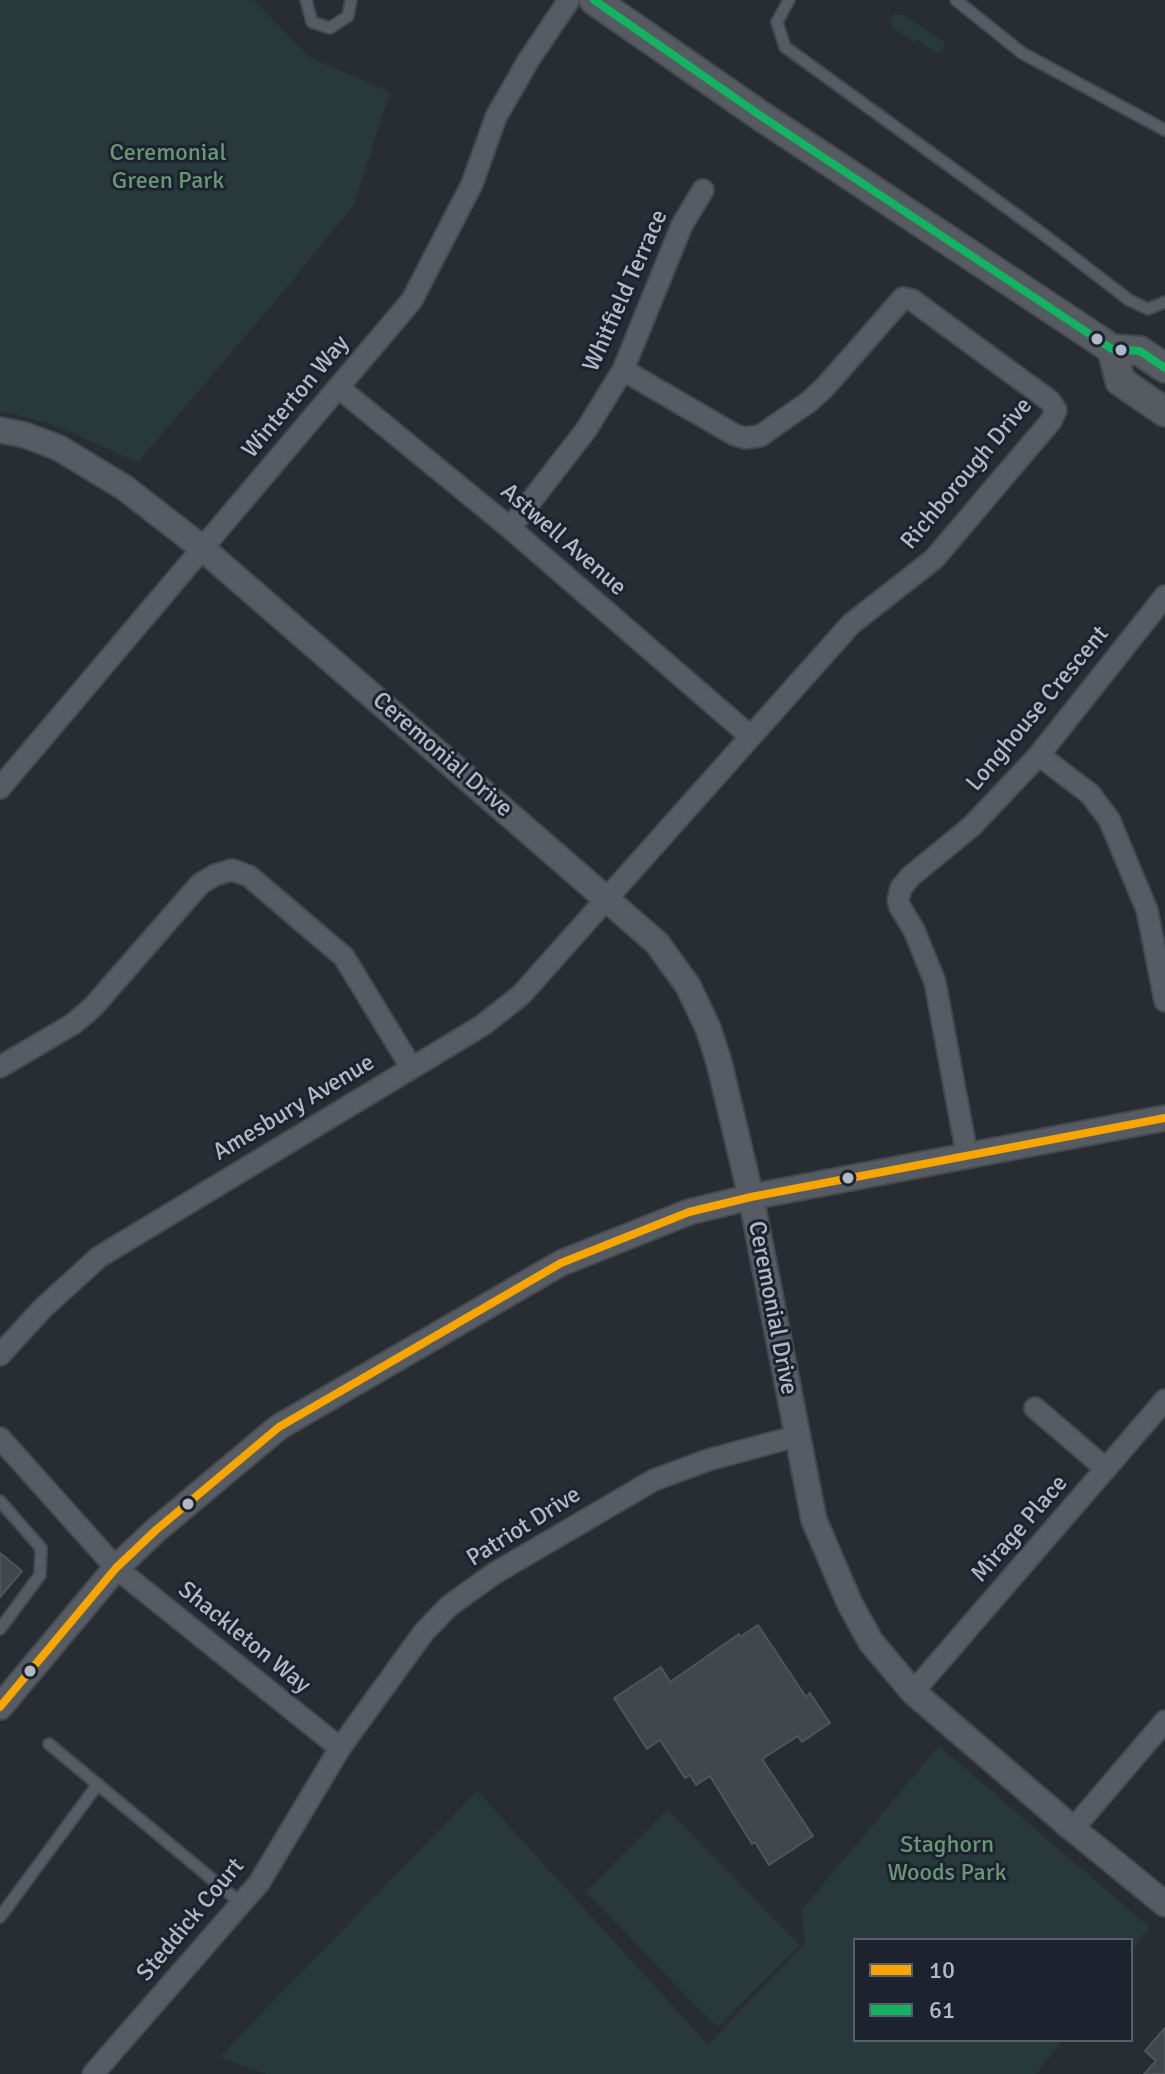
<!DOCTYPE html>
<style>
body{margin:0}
#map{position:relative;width:1165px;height:2074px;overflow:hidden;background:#282d34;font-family:Signika,sans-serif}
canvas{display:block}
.legend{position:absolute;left:853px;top:1938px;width:280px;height:104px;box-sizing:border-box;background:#1c232f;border:2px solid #585f6b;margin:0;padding:10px 14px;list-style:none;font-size:24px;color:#b1b9c6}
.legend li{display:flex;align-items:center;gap:16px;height:40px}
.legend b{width:40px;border:2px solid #585f6b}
</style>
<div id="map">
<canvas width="1165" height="2074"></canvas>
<ul class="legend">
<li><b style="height:10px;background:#f7a600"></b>10</li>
<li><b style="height:10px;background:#13b361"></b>61</li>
</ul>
</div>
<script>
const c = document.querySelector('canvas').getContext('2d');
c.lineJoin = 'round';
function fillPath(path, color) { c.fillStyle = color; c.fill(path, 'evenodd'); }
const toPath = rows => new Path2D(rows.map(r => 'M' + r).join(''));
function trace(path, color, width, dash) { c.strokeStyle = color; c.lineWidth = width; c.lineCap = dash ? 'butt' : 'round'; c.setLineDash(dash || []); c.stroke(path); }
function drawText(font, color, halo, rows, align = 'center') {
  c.font = font + ' Signika,sans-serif'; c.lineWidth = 6; c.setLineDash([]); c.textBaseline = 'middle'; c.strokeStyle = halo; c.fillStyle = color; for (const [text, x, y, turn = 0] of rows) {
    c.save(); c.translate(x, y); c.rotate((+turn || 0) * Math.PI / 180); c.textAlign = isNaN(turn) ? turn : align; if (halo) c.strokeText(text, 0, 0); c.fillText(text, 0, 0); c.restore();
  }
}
fillPath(toPath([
 [0,0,253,0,309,57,390,92,354,204,287,287,138,462,51,424,0,411],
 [895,14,904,15,944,42,944,48,940,53,935,52,917,39,914,43,893,27,890,19],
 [939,1746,1149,1927,1131,1951,1131,1940,855,1940,855,2040,1062,2040,1036,2074,266,2074,220,2057,477,1791,708,2045,805,1943,802,1910],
 [667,1810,800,1945,717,2027,586,1892]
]), '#28393c');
const building = toPath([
 [0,1553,22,1571,0,1597,0,1553],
 [758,1625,806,1697,810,1693,830,1723,802,1742,798,1736,762,1759,813,1836,769,1865,755,1842,752,1844,710,1776,696,1785,690,1775,685,1778,660,1740,647,1749,614,1698,661,1667,670,1682,739,1634,740,1637,758,1625],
 [1165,2028,1165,2074,1144,2074,1156,2061,1145,2051,1165,2028]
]);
fillPath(building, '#42464d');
trace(building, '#50545c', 2);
const service = toPath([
 [306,0,312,22,330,28,348,16,351,0],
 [789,0,777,22,785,47,1043,234,1129,300,1148,309,1165,302],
 [956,0,1022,53,1165,130],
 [0,1501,41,1548,40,1575,0,1629],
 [49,1744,242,1904],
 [0,1917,98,1784]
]);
const minor = toPath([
 [339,388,510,528,750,736],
 [510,528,586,430,623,370,682,225,703,190],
 [1039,755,1090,794,1109,819,1147,910,1165,1001],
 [0,788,412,300,472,184,496,117,528,61,569,0],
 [0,1067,73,1024,93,1007,200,884,215,875,232,870,249,876,344,957,411,1067],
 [967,1155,935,982,914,930,900,907,898,900,901,888,911,876,972,826,1039,755,1165,596],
 [0,1355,42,1309,99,1257,483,1025,521,995,851,624,934,559,1051,421,1056,410,1050,401,912,300,903,298,825,387,810,401,760,436,745,438,735,435,623,370],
 [1035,1408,1106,1469],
 [0,1438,116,1568,340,1748],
 [913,1692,1165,1400],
 [1073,1829,1165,1721],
 [93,2074,259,1883,340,1748,424,1632,449,1606,495,1573,654,1480,708,1460,797,1436]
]);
const tertiary = toPath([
 [0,430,25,435,59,448,125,488,202,548,657,943,688,986,708,1028,719,1062,751,1197,814,1520,850,1604,871,1642,913,1692,1073,1829,1165,1904],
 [0,1707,116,1568,156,1530,279,1427,561,1263,689,1212,751,1197,1165,1118]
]);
const secondary = toPath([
 [594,0,761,116,1112,349,1140,351,1165,368],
 [1112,349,1120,381,1165,412]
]);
trace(service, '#46494f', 14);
trace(minor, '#46494f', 24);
trace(tertiary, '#46494f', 28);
trace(secondary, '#46494f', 32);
trace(service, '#575b63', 10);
trace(minor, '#575b63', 20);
trace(tertiary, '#575b63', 24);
trace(secondary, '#565a61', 28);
trace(toPath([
 [0,1707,116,1568,156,1530,279,1427,561,1263,689,1212,751,1197,1165,1118]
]), '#f7a600', 8);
trace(toPath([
 [594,0,761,116,1112,349,1140,351,1165,368]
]), '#13b361', 8);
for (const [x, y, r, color] of [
 [1097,339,7,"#b1b9c6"],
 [1121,350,7,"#b1b9c6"],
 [848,1178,7,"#b1b9c6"],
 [188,1504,7,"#b1b9c6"],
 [30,1671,7,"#b1b9c6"]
]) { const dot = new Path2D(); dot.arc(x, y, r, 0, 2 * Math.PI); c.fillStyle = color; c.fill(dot); trace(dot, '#1c232f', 3); }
drawText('24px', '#699675', '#1c232f', [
 ["Ceremonial",168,154],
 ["Green Park",168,182],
 ["Staghorn",947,1846],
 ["Woods Park",947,1874]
]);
drawText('24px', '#b1b9c6', '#1c232f', [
 ["Whitfield Terrace",626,291,-66],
 ["Winterton Way",296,397,-50],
 ["Richborough Drive",967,474,-50],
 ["Astwell Avenue",563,540,41],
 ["Longhouse Crescent",1038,709,-50],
 ["Ceremonial Drive",442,755,41],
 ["Amesbury Avenue",294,1108,-31],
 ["Ceremonial Drive",772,1308,79],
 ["Patriot Drive",524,1527,-32],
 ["Mirage Place",1020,1529,-49],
 ["Shackleton Way",244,1638,39],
 ["Steddick Court",191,1920,-50]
]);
</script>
